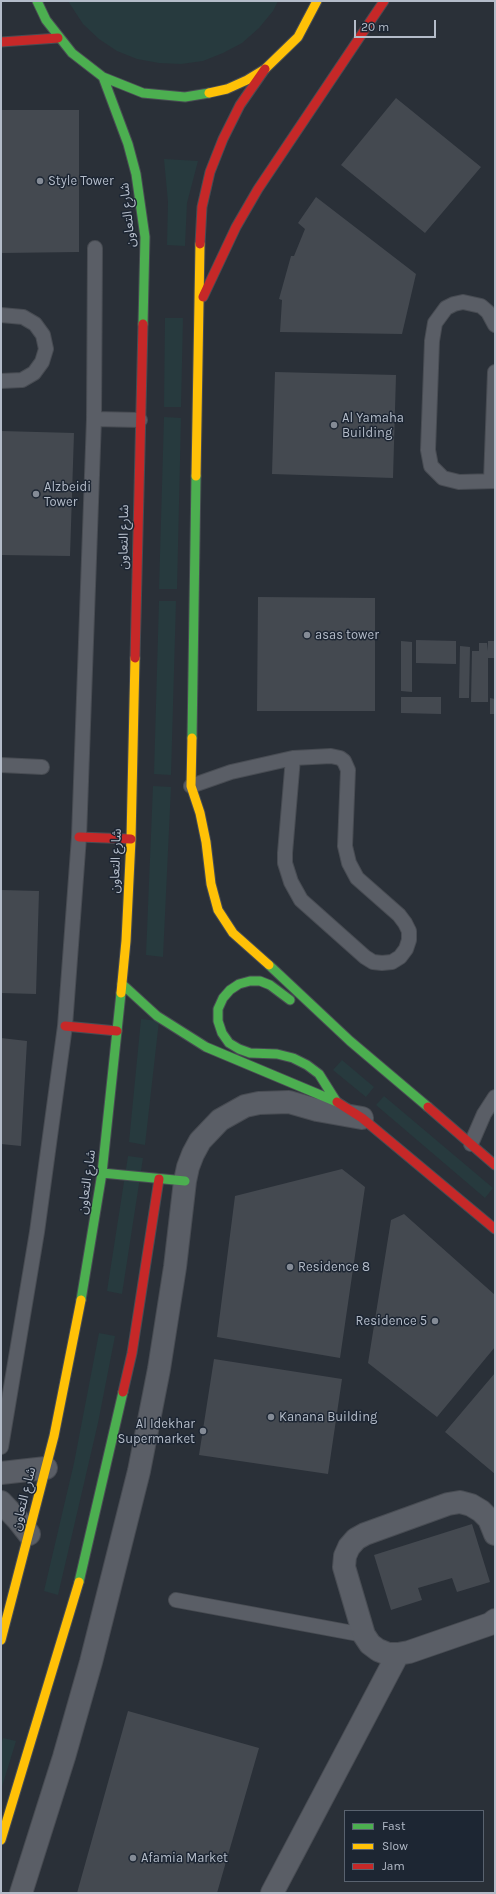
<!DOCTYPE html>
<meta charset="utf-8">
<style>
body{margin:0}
#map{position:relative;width:496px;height:1894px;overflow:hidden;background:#2a3038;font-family:Karla,sans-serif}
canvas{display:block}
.frame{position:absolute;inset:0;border:2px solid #b4bcc9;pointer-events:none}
.legend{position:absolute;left:344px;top:1810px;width:140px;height:72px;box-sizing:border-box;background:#1d2633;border:1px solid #59626f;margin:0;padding:5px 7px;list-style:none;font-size:12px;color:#b4bcc9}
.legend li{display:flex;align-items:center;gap:8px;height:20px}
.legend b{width:20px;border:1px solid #59626f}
.scale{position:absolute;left:354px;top:20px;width:82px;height:18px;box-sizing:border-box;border:2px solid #b4bcc9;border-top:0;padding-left:5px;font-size:12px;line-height:14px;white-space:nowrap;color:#b4bcc9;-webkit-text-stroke:3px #1d2633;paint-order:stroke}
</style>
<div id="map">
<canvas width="496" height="1894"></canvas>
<div class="frame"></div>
<ul class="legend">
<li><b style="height:5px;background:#4caf50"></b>Fast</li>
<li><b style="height:5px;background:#ffc107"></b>Slow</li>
<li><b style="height:5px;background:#c62828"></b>Jam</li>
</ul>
<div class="scale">20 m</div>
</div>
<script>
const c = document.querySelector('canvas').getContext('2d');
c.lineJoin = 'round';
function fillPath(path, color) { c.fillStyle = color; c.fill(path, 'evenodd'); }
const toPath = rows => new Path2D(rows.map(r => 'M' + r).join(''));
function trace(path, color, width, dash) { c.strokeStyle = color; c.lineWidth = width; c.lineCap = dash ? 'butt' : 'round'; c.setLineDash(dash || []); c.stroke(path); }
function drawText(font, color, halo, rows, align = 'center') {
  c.font = font + ' Karla,"Noto Sans Arabic",sans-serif'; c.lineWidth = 3; c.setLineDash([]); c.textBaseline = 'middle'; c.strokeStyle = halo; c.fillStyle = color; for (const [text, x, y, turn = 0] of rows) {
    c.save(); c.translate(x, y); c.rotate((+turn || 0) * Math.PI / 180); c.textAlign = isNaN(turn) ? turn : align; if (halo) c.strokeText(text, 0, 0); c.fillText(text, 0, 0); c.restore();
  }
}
fillPath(toPath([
 [68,1,278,1,273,11,259,28,242,43,223,53,203,61,181,64,159,63,137,59,117,51,99,39,83,24],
 [164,159,198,161,187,203,185,246,167,245,168,202],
 [165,318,183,318,181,407,164,407],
 [164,417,181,418,177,589,159,589],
 [159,601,176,601,171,775,154,774],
 [153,786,171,787,163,957,146,955],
 [141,1019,159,1021,145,1145,129,1142],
 [342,1060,374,1087,366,1097,333,1070],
 [384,1096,493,1188,485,1198,376,1105],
 [128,1156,143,1158,122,1294,107,1291],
 [99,1333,115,1336,98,1423,58,1595,44,1591,74,1463],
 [3,1738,16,1741,1,1790,1,1745]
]), '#273a3e');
fillPath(toPath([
 [396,98,481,167,425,233,341,165],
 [1,110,79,110,79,252,1,253],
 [316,197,416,274,402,334,280,332,282,300,279,299,291,256,294,256,305,229,298,223],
 [275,372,396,375,393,478,272,474],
 [1,431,74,433,70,556,1,555],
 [258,597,375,598,375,711,257,711],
 [416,640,456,641,456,664,416,663],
 [401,641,412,642,412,692,401,691],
 [488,641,495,641,495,658,488,658,488,702,471,702,472,651,479,651,479,643,487,643,488,651],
 [460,646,470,647,469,698,459,698],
 [401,697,441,697,441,714,401,713],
 [490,698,495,699,495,714,490,714],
 [1,890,39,891,36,994,1,993],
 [1,1038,27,1041,21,1146,1,1144],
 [342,1169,365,1187,340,1358,217,1337,235,1196],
 [404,1214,495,1295,495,1347,437,1417,368,1363,391,1220],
 [214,1359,342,1379,328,1474,199,1455],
 [495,1373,495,1474,445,1432],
 [472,1524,490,1582,457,1592,452,1578,418,1588,422,1600,391,1610,374,1555],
 [128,1711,259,1748,217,1893,77,1893]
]), '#444950');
const lane = toPath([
 [1,315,23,317,35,324,43,335,46,349,42,362,34,373,22,380,1,381],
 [495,325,488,312,481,306,463,302,454,304,446,308,435,323,432,341,428,450,431,466,443,478,459,482,495,481],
 [94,419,95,248],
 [491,481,495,372],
 [1,765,42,767],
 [191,786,231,772,293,758,331,756,340,758,344,761,348,770,345,846,349,863,357,878,399,915,405,923,409,931,409,940,406,949,400,957,392,962,382,963,373,962,365,957,301,900,291,882,285,863,285,853,293,758],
 [471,1144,484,1114,495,1097],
 [1,1447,37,1232,65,1026,79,837,94,419,140,420],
 [176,1600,364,1635]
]);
const street = toPath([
 [1,1473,46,1468],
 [1,1502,18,1520,29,1534],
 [495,1534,489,1519,481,1511,471,1505,460,1502,448,1504,365,1534,356,1539,349,1547,345,1556,344,1567,364,1635,370,1644,378,1650,388,1654,398,1654,409,1652,490,1624,495,1620],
 [21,1893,64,1757,91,1662,139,1471,159,1369,175,1267,185,1181,188,1167,193,1154,200,1141,220,1120,245,1106,259,1103,289,1102,317,1110,362,1118],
 [272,1893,398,1654]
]);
const fast = toPath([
 [37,1,46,20,72,53,103,77,143,93,185,97,209,93],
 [103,77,128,144,136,174,145,237,143,324],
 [192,738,196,476],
 [269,965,350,1041,428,1107],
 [122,984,157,1016,206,1047,337,1102],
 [290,1000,270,985,260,981,250,981,239,984,230,990,223,998,218,1009,218,1021,222,1033,229,1043,239,1049,250,1053,277,1054,293,1058,307,1065,319,1074,336,1101],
 [102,1173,185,1181],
 [81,1300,102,1173,121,993],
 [79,1582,123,1392]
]);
const slow = toPath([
 [209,93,227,89,247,80,265,69,298,37,317,1],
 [196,476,200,244],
 [192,738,191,786,200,813,206,842,211,884,218,910,233,933,269,965],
 [121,993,126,941,131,839,135,658],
 [1,1640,54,1436,81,1300],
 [1,1840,79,1582]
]);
const jam = toPath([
 [1,42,58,38],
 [200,244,202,207,210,172,223,139,240,105,265,69],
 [203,297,236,227,258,189,384,1],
 [135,658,143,324],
 [79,837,131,839],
 [65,1026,117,1031],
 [337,1102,362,1118,495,1229],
 [428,1107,495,1165],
 [123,1392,132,1353,159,1179]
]);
trace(lane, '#484c53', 16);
trace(street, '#484c53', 24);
trace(fast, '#484c53', 11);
trace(slow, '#484c53', 11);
trace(jam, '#484c53', 11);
trace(lane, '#5a5e66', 14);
trace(street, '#5a5e66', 22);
trace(fast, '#4caf50', 9);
trace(slow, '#ffc107', 9);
trace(jam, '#c62828', 9);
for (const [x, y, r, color] of [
 [40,181,4,"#848b96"],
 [334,425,4,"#848b96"],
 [36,494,4,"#848b96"],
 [307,635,4,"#848b96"],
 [290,1267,4,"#848b96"],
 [435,1321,4,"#848b96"],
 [271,1417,4,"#848b96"],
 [203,1431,4,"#848b96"],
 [133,1858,4,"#848b96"]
]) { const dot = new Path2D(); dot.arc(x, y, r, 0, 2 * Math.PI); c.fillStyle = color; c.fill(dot); trace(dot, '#1d2633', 1.5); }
drawText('13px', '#b4bcc9', '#1d2633', [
 ["Style Tower",48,181],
 ["Al Yamaha",342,418],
 ["Building",342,433],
 ["Alzbeidi",44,487],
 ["Tower",44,502],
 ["asas tower",315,635],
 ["Residence 8",298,1267],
 ["Residence 5",427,1321,"right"],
 ["Kanana Building",279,1417],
 ["Al Idekhar",195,1424,"right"],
 ["Supermarket",195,1439,"right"],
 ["Afamia Market",141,1858]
], 'left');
drawText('13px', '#b4bcc9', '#1d2633', [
 ["شارع التعاون",128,215,-96],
 ["شارع التعاون",124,537,-89],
 ["شارع التعاون",116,861,-88],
 ["شارع التعاون",87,1182,-82],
 ["شارع التعاون",24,1499,-76]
]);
</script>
